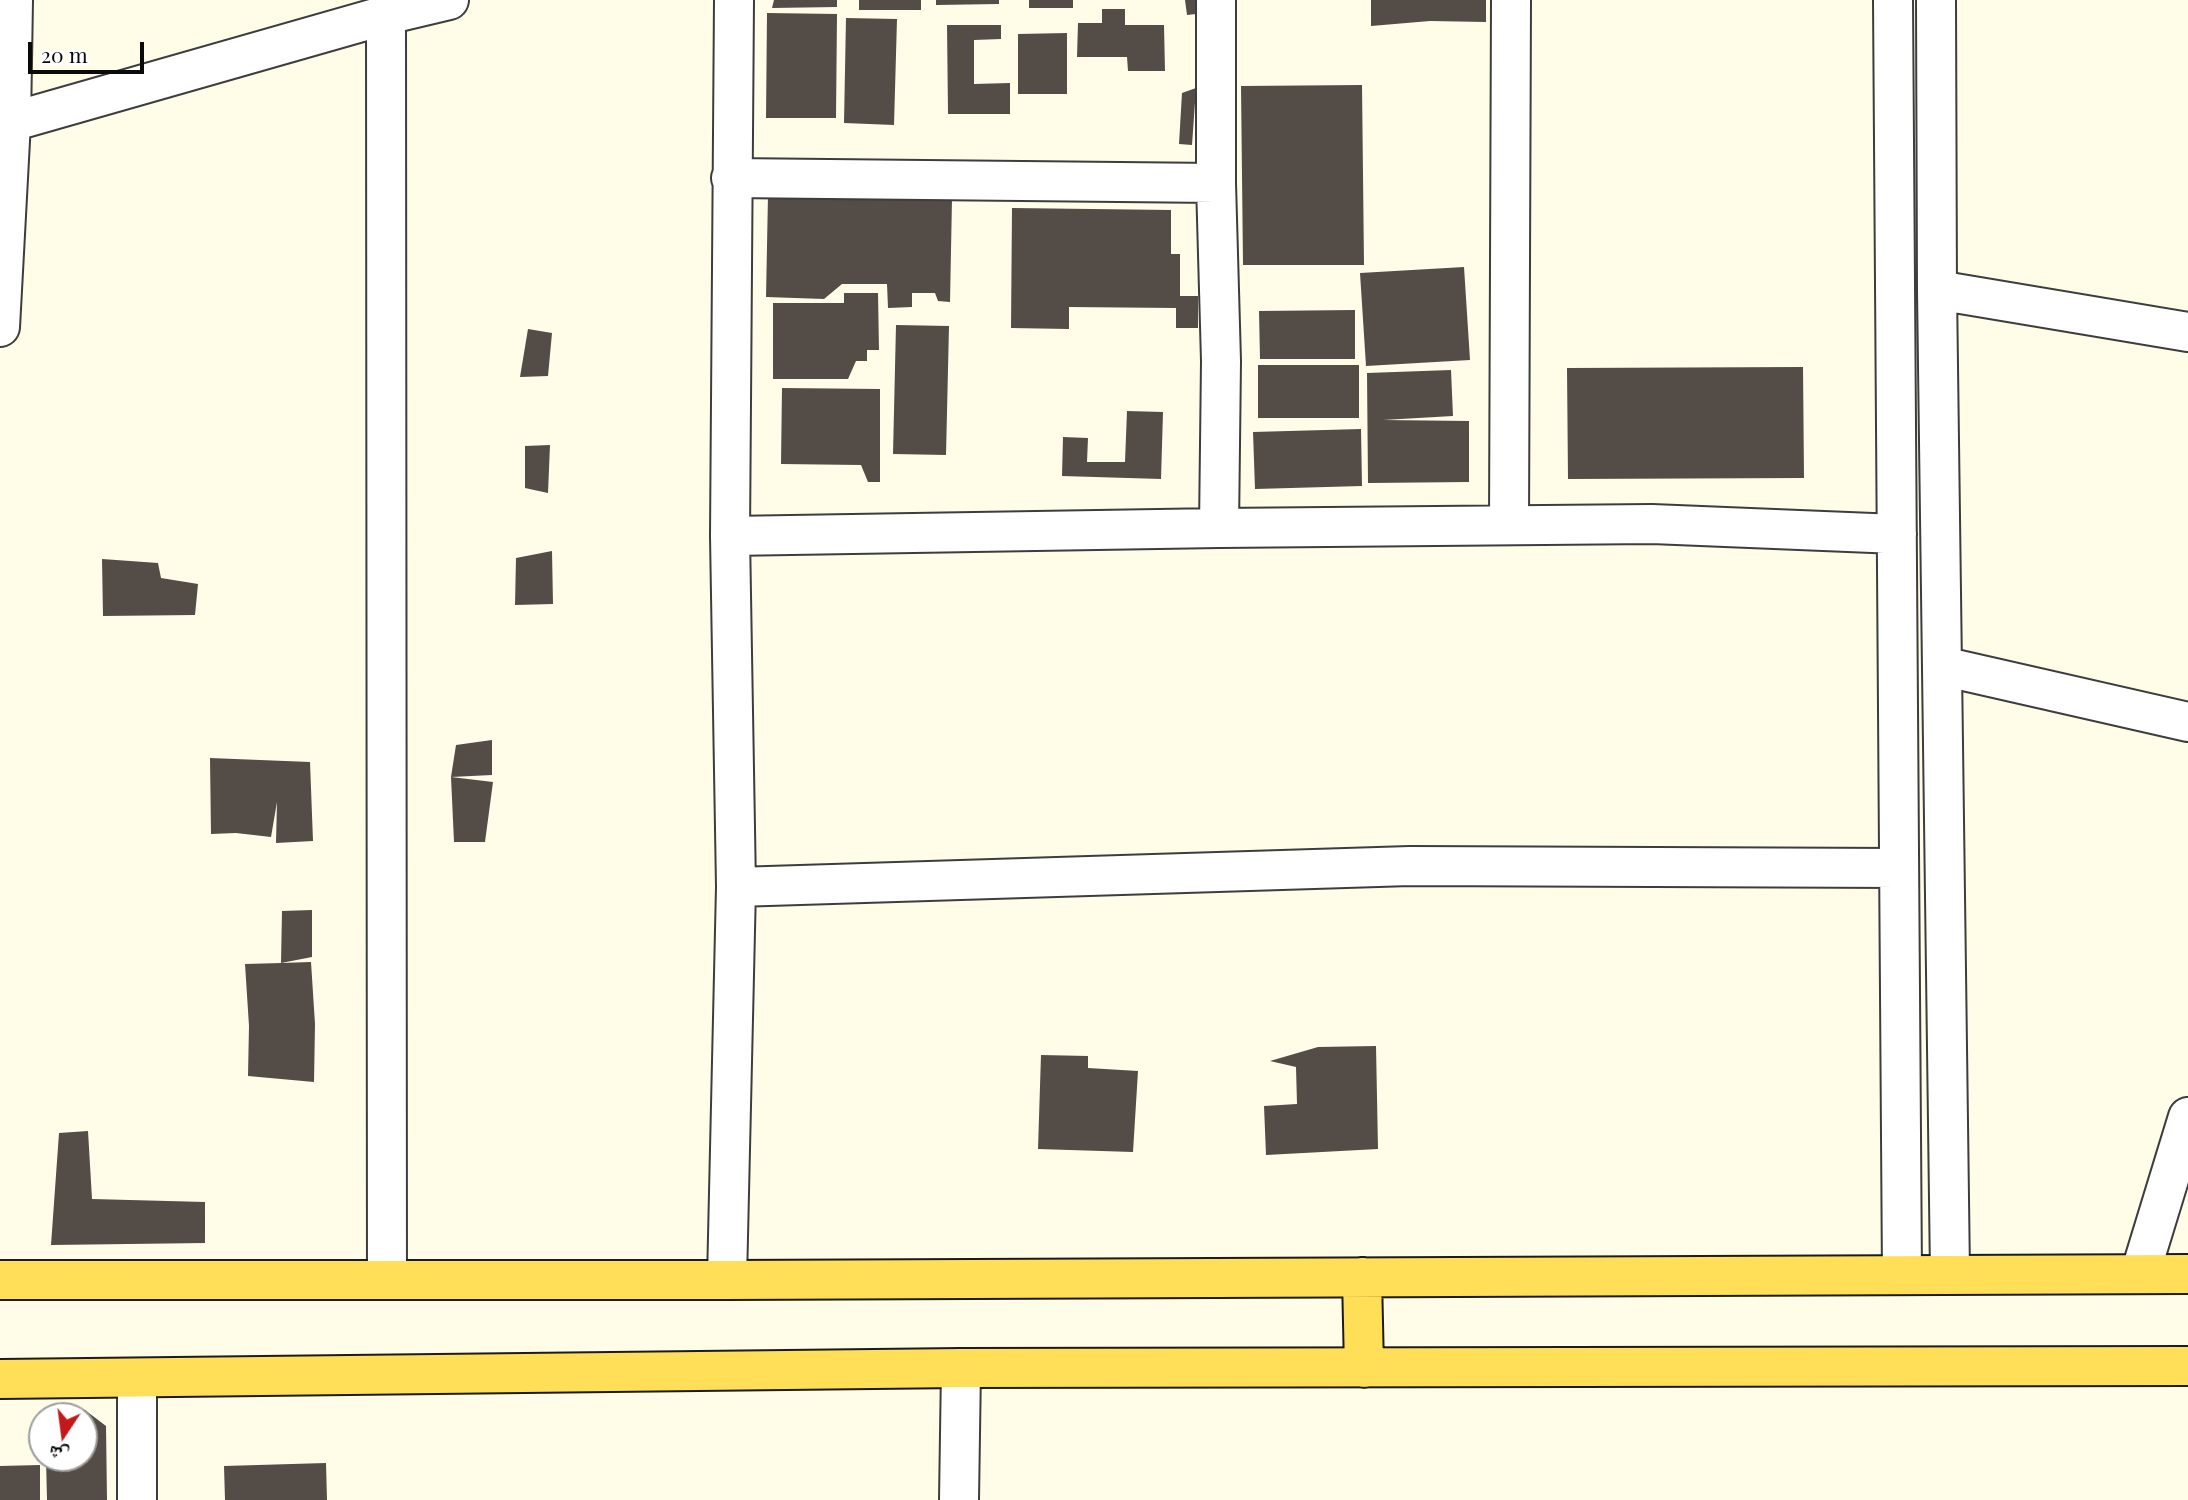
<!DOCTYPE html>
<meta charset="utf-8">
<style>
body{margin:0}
#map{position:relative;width:2188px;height:1500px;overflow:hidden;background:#fffce8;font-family:"Playfair Display","Noto Naskh Arabic",serif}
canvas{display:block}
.north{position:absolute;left:28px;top:1402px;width:70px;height:70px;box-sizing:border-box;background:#fff;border:2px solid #9d9d9d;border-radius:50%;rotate:193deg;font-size:19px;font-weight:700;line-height:28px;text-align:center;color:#0a0a0a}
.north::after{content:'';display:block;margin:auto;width:24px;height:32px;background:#c31a19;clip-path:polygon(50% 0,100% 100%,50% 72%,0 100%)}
.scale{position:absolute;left:28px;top:42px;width:116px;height:32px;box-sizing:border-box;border:4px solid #0a0a0a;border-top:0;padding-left:9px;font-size:21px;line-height:24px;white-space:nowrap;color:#0a0a0a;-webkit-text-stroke:5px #fff;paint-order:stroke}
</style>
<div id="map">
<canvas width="2188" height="1500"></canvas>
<div class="north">ش</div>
<div class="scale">20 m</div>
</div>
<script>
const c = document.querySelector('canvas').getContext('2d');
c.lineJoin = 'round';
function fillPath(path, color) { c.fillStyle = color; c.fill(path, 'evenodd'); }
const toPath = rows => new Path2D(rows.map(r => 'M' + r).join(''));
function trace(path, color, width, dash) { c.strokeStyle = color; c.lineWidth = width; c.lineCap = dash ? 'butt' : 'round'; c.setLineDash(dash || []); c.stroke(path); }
fillPath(toPath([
 [774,0,837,0,837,7,772,8],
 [859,0,921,0,921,10,859,10],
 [936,0,999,0,999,4,936,5],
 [1029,0,1073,0,1073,8,1029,8],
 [1185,0,1195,0,1196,14,1187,15],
 [1371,0,1486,0,1486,22,1430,21,1371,26],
 [1102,9,1125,9,1125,25,1164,25,1165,71,1128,71,1127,57,1077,57,1078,23,1102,23],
 [767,13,837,14,836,118,766,118],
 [846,18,897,19,894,125,844,123],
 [947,25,1001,25,1001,39,974,40,974,84,1010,83,1010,114,948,114],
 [1067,33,1067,94,1018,94,1018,34],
 [1362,85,1364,265,1243,265,1241,86],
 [1196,88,1192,145,1179,144,1182,93],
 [768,195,952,199,950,302,938,301,935,293,912,293,912,307,888,308,887,284,842,284,824,299,766,297],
 [1012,208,1171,210,1171,254,1180,254,1180,296,1198,296,1198,328,1176,328,1176,308,1069,307,1069,329,1011,328],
 [1464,267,1470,360,1366,366,1360,273],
 [844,293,878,293,879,350,867,350,867,361,856,361,848,379,773,379,773,303,844,303],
 [1355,310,1355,359,1260,359,1259,311],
 [896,325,949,326,946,455,893,454],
 [528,329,552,333,548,376,520,377],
 [1258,365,1359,365,1359,418,1258,418],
 [1803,367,1804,478,1568,479,1567,368],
 [1451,370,1453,416,1383,420,1469,421,1469,482,1368,483,1367,373],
 [782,388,880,389,880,482,868,482,861,465,781,464],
 [1127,411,1163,412,1161,479,1062,476,1063,437,1088,438,1087,462,1125,462],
 [1361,429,1362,486,1255,489,1253,432],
 [550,445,548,493,525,488,525,446],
 [552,551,553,604,515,605,516,558],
 [102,559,158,563,161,578,198,584,195,615,103,616],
 [492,740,492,775,451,777,456,745],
 [210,758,310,762,313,841,276,843,277,802,271,837,236,833,211,834],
 [451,777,493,782,485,842,454,842],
 [312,910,312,957,281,963,311,962,315,1024,314,1082,248,1076,249,1026,245,964,281,963,282,911],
 [1376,1046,1378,1149,1266,1155,1264,1106,1297,1104,1296,1067,1270,1061,1318,1047],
 [1041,1055,1088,1056,1088,1068,1138,1071,1133,1152,1038,1149],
 [88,1131,92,1199,205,1202,205,1243,51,1245,59,1133],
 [85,1410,106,1426,107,1500,47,1500,46,1458,84,1458,84,1416,45,1416,45,1412],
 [326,1463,327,1500,225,1500,224,1466],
 [40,1465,40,1500,0,1500,0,1466]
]), '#544c46');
const minor = toPath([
 [1216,0,1216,183,1221,361,1219,528],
 [1893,0,1902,1274],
 [1936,0,1937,290,1950,1274],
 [386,15,387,1280],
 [11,122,13,0],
 [731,178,1216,183],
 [1937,290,2188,332],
 [0,327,11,122,386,15,449,0],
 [1509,525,1511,0],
 [730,536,1219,528,1652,524,1897,534],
 [1942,666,2188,722],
 [736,887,1410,866,1899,868],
 [2140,1274,2188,1117],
 [727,1280,736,887,730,536,734,0],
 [137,1378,137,1500],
 [959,1500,961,1368]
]);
const major = toPath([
 [1362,1277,1364,1368],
 [0,1280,727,1280,2188,1274],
 [0,1379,961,1368,2188,1366]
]);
trace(minor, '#3d3d3d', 42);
trace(major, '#1b1b1b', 42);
trace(minor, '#fff', 38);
trace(major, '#ffde58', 38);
</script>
